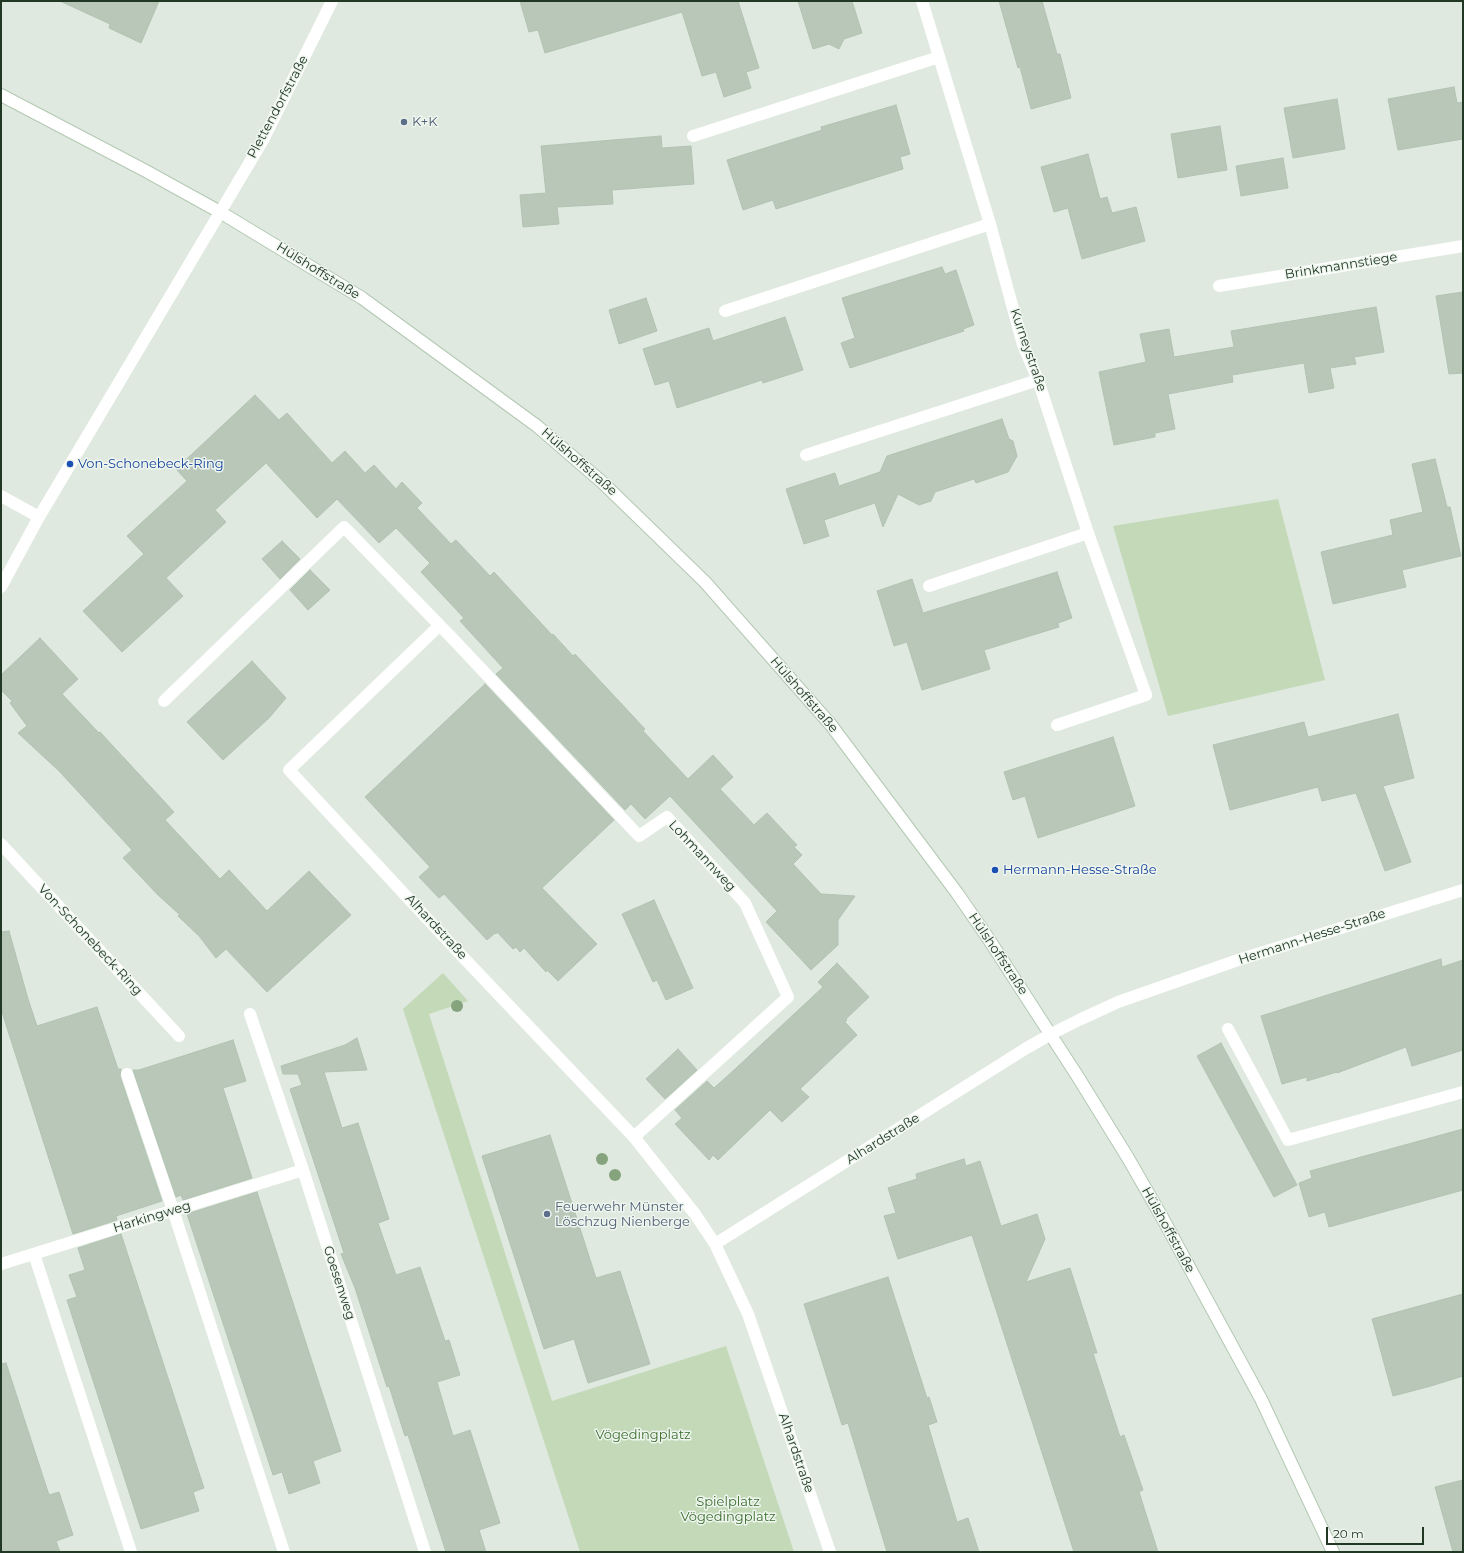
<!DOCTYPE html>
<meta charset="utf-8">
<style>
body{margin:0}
#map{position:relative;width:1464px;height:1553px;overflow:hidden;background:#dfe9df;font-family:Montserrat,sans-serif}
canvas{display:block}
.frame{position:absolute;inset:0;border:2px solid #213824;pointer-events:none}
.scale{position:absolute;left:1326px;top:1527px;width:98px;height:18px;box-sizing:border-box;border:2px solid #213824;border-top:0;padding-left:5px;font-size:12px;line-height:14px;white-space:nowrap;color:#213824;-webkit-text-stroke:3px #eff6ef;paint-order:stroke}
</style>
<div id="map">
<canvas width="1464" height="1553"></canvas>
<div class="frame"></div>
<div class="scale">20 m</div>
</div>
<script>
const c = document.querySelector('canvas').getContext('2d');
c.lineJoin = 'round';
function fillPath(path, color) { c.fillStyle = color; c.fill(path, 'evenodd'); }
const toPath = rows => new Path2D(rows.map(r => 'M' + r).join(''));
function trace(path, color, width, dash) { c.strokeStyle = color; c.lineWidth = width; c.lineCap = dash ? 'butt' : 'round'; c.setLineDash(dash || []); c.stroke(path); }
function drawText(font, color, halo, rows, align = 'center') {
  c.font = font + ' Montserrat,sans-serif'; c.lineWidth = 3; c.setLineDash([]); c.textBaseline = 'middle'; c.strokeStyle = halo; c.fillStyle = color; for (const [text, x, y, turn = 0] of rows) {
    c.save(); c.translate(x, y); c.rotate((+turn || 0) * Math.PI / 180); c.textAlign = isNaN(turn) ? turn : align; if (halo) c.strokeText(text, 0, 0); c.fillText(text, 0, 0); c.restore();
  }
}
fillPath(toPath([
 [1278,499,1325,680,1168,716,1113,526],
 [443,973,468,1001,429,1014,552,1401,726,1346,794,1552,580,1552,403,1009]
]), '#c3d9b8');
const building = toPath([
 [60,1,159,1,141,43,109,28,110,24,60,1],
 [520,1,738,1,759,68,746,72,751,88,724,97,716,72,702,76,682,12,545,53,538,30,529,32,520,1],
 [798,1,852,1,862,33,844,39,839,49,829,44,813,49,798,1],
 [999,1,1042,1,1057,54,1060,54,1071,98,1031,109,1020,67,1018,68,999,1],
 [1454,87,1457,103,1463,102,1463,139,1398,150,1388,99,1454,87],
 [1337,99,1345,149,1293,158,1284,108,1337,99],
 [896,105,910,154,900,157,903,169,776,209,773,200,743,210,727,160,822,130,821,127,896,105],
 [1220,126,1227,170,1178,178,1171,134,1220,126],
 [661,136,662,148,691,146,694,184,612,190,613,204,557,207,559,224,523,227,520,195,546,193,541,146,661,136],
 [1088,154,1100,199,1107,197,1112,213,1136,207,1145,241,1082,259,1068,208,1054,212,1041,167,1088,154],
 [1283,158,1288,188,1241,196,1236,166,1283,158],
 [942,267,945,274,956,270,974,325,963,329,964,331,850,368,841,343,855,338,842,298,942,267],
 [1463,292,1463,373,1449,374,1436,296,1463,292],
 [646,298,657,331,619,344,609,310,646,298],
 [1376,307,1384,352,1354,357,1356,364,1330,368,1334,388,1309,393,1304,363,1232,375,1233,382,1168,394,1175,429,1155,433,1155,437,1114,445,1099,372,1146,362,1140,334,1169,329,1174,357,1234,347,1231,331,1376,307],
 [785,317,803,370,763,383,762,380,677,408,669,381,655,385,643,349,709,328,713,341,785,317],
 [255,395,279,420,287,413,332,463,345,451,365,473,374,465,396,489,402,482,422,503,417,508,451,544,456,540,490,576,494,572,552,635,553,634,573,656,575,654,645,729,643,731,688,779,713,755,733,777,720,789,754,825,767,813,797,845,794,847,802,855,793,864,821,894,855,896,838,920,838,945,811,970,766,922,777,911,670,796,645,819,631,804,625,810,496,674,503,668,460,621,464,618,421,572,430,563,396,528,379,543,337,499,317,518,266,463,215,510,226,522,166,578,183,596,122,652,83,611,144,554,127,536,187,481,176,469,255,395],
 [1002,419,1009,439,1013,441,1017,456,1008,472,976,483,974,479,935,492,931,501,919,505,898,494,883,527,875,503,824,520,829,536,804,544,786,489,835,473,839,486,880,472,887,456,1002,419],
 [1435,459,1447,507,1450,507,1461,556,1402,570,1406,587,1333,604,1321,552,1393,535,1390,520,1423,512,1412,464,1435,459],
 [282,541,300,559,280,579,262,559,282,541],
 [310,570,330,590,308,610,290,590,310,570],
 [1057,572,1072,618,1058,623,1059,627,984,650,990,669,922,690,907,642,894,646,877,591,912,579,923,613,1057,572],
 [40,638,78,679,62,694,99,733,100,732,174,812,165,820,220,879,229,870,267,911,309,871,351,915,267,992,226,949,216,958,199,936,178,916,180,915,158,895,123,858,132,850,59,771,18,733,27,726,10,703,12,701,1,690,1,675,40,638],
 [252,661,286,698,269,718,223,760,187,722,252,661],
 [485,684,614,820,542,888,597,944,558,981,547,970,546,972,524,948,520,952,516,947,513,949,497,932,496,934,495,933,487,940,444,894,439,898,419,877,430,867,365,797,485,684],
 [1398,714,1414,778,1383,786,1411,862,1385,871,1356,793,1322,801,1318,787,1230,810,1213,745,1304,722,1308,737,1398,714],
 [1113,737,1135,806,1038,838,1025,796,1013,800,1004,772,1113,737],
 [654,900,693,988,666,1000,657,980,653,982,622,914,654,900],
 [9,931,28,999,37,1026,97,1007,116,1063,118,1069,121,1069,120,1076,162,1201,116,1216,117,1220,73,1234,1,1009,1,932,9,931],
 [1441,959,1442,967,1463,960,1463,1050,1412,1066,1406,1047,1337,1073,1337,1072,1307,1081,1307,1077,1282,1084,1261,1016,1441,959],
 [837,963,869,997,846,1019,847,1020,845,1022,857,1035,800,1089,809,1097,782,1122,770,1110,718,1160,713,1155,709,1160,675,1124,682,1118,675,1110,707,1081,714,1088,734,1070,823,987,818,982,837,963],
 [357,1038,367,1070,324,1072,342,1128,358,1123,389,1219,378,1223,396,1275,420,1267,445,1341,449,1340,460,1375,437,1382,453,1436,470,1430,500,1523,479,1530,486,1552,446,1552,408,1435,405,1436,389,1386,387,1387,355,1288,341,1254,344,1253,290,1089,302,1085,298,1074,283,1074,281,1066,345,1045,357,1038],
 [233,1040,246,1081,223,1088,252,1178,183,1200,181,1195,176,1197,133,1070,139,1070,233,1040],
 [1221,1043,1297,1185,1274,1197,1197,1056,1221,1043],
 [678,1049,697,1070,665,1099,646,1079,678,1049],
 [1463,1129,1463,1190,1329,1227,1325,1212,1309,1217,1299,1183,1312,1178,1310,1171,1463,1129],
 [550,1135,596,1278,620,1271,650,1364,588,1383,574,1339,544,1349,482,1156,550,1135],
 [964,1159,966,1166,980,1161,1001,1226,1037,1214,1045,1239,1026,1282,1070,1268,1097,1353,1093,1353,1120,1437,1124,1435,1143,1490,1139,1492,1158,1552,1074,1552,972,1235,898,1259,884,1216,896,1213,888,1188,917,1179,916,1174,964,1159],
 [257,1192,341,1451,313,1461,320,1483,289,1494,282,1472,273,1475,187,1214,257,1192],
 [121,1234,204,1488,193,1492,199,1511,141,1529,67,1300,77,1297,69,1275,85,1270,78,1248,121,1234],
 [888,1277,927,1398,929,1397,937,1422,928,1425,957,1522,968,1518,979,1552,887,1552,848,1423,842,1425,804,1304,888,1277],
 [1463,1294,1463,1376,1431,1386,1393,1396,1372,1319,1463,1294],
 [6,1363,49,1495,59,1492,73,1535,56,1541,60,1552,1,1552,1,1364,6,1363],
 [1463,1480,1463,1552,1453,1552,1435,1487,1463,1480]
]);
fillPath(building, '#b8c7b8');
trace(building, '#b2c2b2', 1);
const secondary = toPath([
 [1,95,144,170,220,212,362,298,537,426,603,483,705,582,831,725,957,893,988,938,1078,1077,1128,1158,1163,1219,1261,1399,1333,1552]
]);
trace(secondary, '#b3c8b3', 14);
trace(toPath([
 [693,136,939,57],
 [725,311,990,224],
 [806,455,1038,380],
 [929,586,1088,533],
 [164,701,344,527,452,638,639,836,667,817,745,903,788,997,634,1137],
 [1057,725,1146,695],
 [250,1014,303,1170,425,1552],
 [1228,1029,1288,1140,1463,1092],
 [127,1074,173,1210,284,1552],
 [34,1254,131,1552],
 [1,1264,303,1170]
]), '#fff', 12);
trace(toPath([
 [922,1,990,224,1023,345,1038,380,1088,533,1146,695],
 [1219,286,1463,246],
 [1,496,39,517],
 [1,587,39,517,263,140,332,1],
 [439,626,289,770,460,954,634,1137,695,1214,715,1244],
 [1,844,179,1036],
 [830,1552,748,1314,715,1244,1025,1049,1051,1034,1079,1020,1118,1002,1238,960,1463,890]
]), '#fff', 12);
trace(secondary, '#fff', 12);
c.fillStyle = '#85a47e';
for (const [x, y] of [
 [457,1006],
 [602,1159],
 [615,1175]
]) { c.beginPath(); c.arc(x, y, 6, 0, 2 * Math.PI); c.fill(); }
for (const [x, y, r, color] of [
 [404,122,4,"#5c6f8a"],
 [70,464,4,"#1a4fb4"],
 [995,870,4,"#1a4fb4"],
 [547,1214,4,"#5c6f8a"]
]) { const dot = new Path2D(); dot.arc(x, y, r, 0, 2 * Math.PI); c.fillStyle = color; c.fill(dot); trace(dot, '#eff6ef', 1.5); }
drawText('13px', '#213824', '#eff6ef', [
 ["Plettendorfstraße",278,107,-62],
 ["Brinkmannstiege",1341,266,-9],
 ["Hülshoffstraße",318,271,32],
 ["Kurneystraße",1028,350,71],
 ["Hülshoffstraße",579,462,41],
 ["Hülshoffstraße",804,695,49],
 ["Lohmannweg",702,856,47],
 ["Alhardstraße",436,927,47],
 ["Hermann-Hesse-Straße",1312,937,-18],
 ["Von-Schonebeck-Ring",90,940,47],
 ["Hülshoffstraße",998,954,56],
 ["Alhardstraße",883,1139,-32],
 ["Harkingweg",152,1217,-17],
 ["Hülshoffstraße",1168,1230,61],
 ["Goesenweg",339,1283,72],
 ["Alhardstraße",796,1453,71]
]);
drawText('13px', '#4e5e75', '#eff6ef', [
 ["K+K",412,122],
 ["Feuerwehr Münster",555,1207],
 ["Löschzug Nienberge",555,1222]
], 'left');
drawText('13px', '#164399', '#eff6ef', [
 ["Von-Schonebeck-Ring",78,464],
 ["Hermann-Hesse-Straße",1003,870]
], 'left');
drawText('13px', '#3b6c2e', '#eff6ef', [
 ["Vögedingplatz",643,1435],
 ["Spielplatz",728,1502],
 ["Vögedingplatz",728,1517]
]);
</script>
